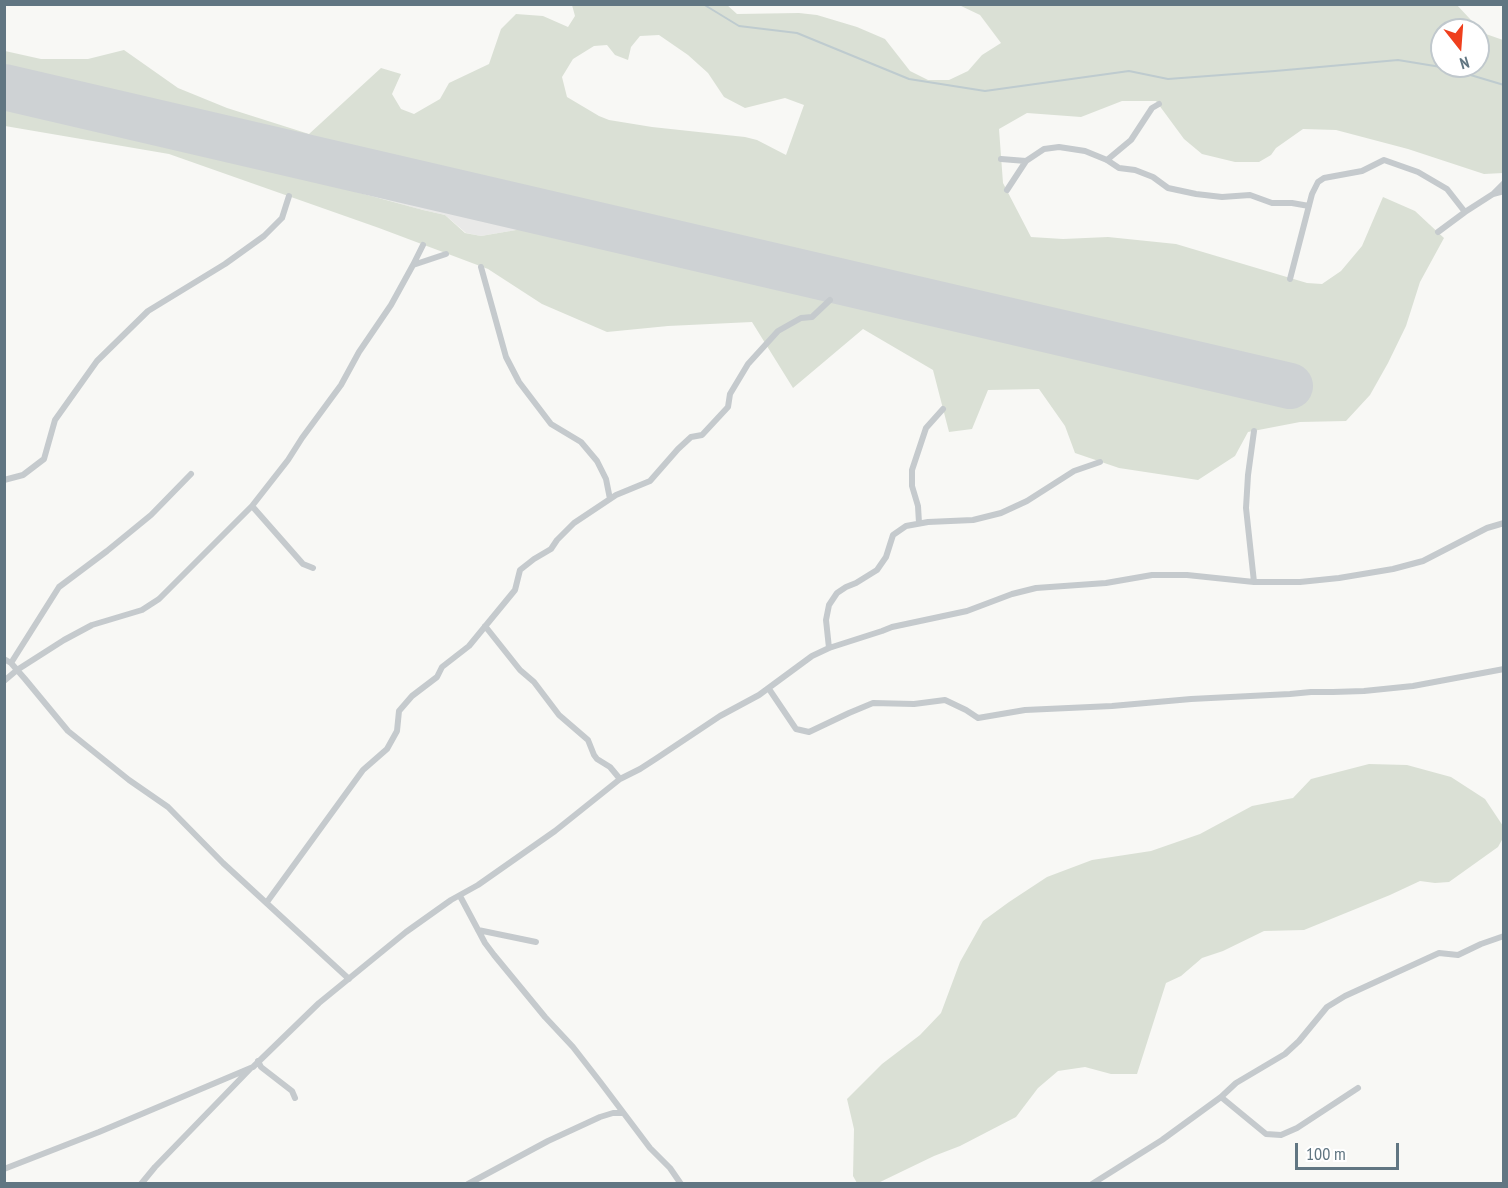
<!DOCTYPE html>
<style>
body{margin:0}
#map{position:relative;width:1508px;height:1188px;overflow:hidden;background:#f8f8f5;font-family:"PT Sans Narrow",sans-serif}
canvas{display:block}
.frame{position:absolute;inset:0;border:6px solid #617682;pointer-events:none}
.north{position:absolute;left:1430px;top:18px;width:60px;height:60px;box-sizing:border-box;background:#fff;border:2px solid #c0c8cd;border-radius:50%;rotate:163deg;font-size:16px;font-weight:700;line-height:24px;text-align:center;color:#617682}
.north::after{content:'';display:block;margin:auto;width:21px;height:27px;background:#ef3f1d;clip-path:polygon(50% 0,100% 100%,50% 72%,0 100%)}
.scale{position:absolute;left:1295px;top:1143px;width:104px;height:27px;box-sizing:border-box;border:3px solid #617682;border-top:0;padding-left:8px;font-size:18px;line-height:21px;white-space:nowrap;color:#617682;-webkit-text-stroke:4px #fff;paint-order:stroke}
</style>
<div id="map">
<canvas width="1508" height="1188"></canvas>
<div class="frame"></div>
<div class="north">N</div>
<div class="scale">100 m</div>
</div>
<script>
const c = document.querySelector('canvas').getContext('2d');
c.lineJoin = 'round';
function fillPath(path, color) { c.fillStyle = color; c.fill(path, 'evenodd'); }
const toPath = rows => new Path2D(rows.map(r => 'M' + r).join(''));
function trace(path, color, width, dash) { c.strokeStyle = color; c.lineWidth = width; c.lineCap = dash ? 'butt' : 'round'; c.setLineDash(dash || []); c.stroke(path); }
fillPath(toPath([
 [5,72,229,125,449,181,772,255,1030,318,1236,357,1299,376,1285,402,543,231,522,229,481,236,466,233,445,215,423,210,286,173,5,106]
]), '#e9e9e8');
fillPath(toPath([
 [726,4,737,14,799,13,817,15,857,27,885,39,910,71,928,80,949,80,968,71,982,55,1001,43,980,15,959,5,1457,5,1483,33,1503,40,1503,173,1484,174,1408,149,1336,130,1303,129,1276,148,1271,155,1259,162,1235,162,1202,154,1184,139,1156,101,1122,101,1081,117,1027,113,999,129,1003,183,1031,237,1063,239,1108,237,1176,244,1307,283,1322,284,1341,271,1362,246,1383,197,1415,211,1444,238,1420,282,1406,326,1388,363,1370,395,1346,421,1300,422,1248,432,1235,456,1198,480,1119,468,1075,453,1065,426,1039,389,988,390,972,429,949,432,933,370,863,329,793,388,752,322,668,326,607,332,542,304,488,269,379,228,169,154,5,126,5,106,286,173,423,210,445,215,465,233,481,236,522,229,543,231,1285,402,1298,376,1236,357,1030,318,772,255,449,181,229,125,5,72,5,51,41,59,88,59,124,50,178,88,227,108,309,134,381,68,401,74,392,94,401,109,414,114,440,99,449,83,489,64,501,29,516,14,543,16,568,27,575,16,572,5],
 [1442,30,1478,30,1478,66,1442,66],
 [659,35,688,55,708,73,724,97,745,108,785,98,804,105,786,155,757,140,745,137,652,127,609,120,599,116,567,97,562,77,573,59,594,46,607,45,615,55,628,60,631,47,640,36],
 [1369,764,1407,765,1451,777,1485,799,1503,826,1503,838,1498,847,1449,882,1435,883,1420,881,1390,895,1304,930,1264,931,1223,951,1202,958,1181,976,1166,983,1137,1074,1111,1074,1085,1067,1058,1071,1038,1088,1016,1117,960,1146,934,1156,878,1183,857,1183,853,1176,854,1129,847,1099,882,1064,920,1035,941,1013,960,962,983,921,1009,902,1047,877,1092,860,1151,851,1200,834,1252,806,1293,798,1311,779]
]), '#dae0d5');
trace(toPath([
 [703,4,739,26,797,33,909,79,985,91,1129,71,1168,79,1275,71,1398,60,1447,68,1504,85]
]), '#becbcf', 2);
trace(toPath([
 [4,87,1290,386]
]), '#ced2d4', 46);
trace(toPath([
 [1001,159,1026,161],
 [1107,160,1131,140,1152,108,1159,104],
 [1007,190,1026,161,1044,149,1059,147,1085,151,1107,160,1119,168,1135,170,1153,177,1168,188,1196,194,1222,197,1250,195,1272,203,1292,203,1309,206],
 [1493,194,1504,183],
 [1438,232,1465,212,1493,194,1504,191],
 [413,265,446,254],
 [481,267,506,357,519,382,551,424,581,442,597,461,606,479,610,499],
 [1290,279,1312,194,1318,182,1324,178,1362,171,1384,160,1418,172,1447,189,1465,212],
 [1254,431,1248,475,1246,508,1254,582],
 [4,480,23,475,44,459,55,420,97,361,148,311,225,264,264,236,282,218,289,196],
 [252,506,303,564,313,568],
 [919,523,918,506,912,486,912,470,926,428,943,409],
 [485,626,520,670,534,682,559,715,588,740,594,755,597,759,610,767,620,779],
 [829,648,826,620,829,605,837,593,846,587,856,583,877,570,886,557,893,535,906,526,928,522,973,520,1001,513,1027,501,1074,471,1100,462],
 [4,659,11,663,25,679,68,731,129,780,168,807,223,863,349,979],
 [11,663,59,587,107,551,151,515,191,474],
 [4,681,17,670,64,640,92,625,142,610,159,599,252,506,288,460,302,438,341,385,359,352,391,305,413,265,423,245],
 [769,689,796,729,809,732,849,713,873,703,914,704,945,700,966,710,978,718,1025,710,1112,706,1191,699,1290,694,1311,692,1333,692,1364,691,1413,686,1504,669],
 [460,896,485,943,494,955,545,1017,573,1047,601,1083,650,1148,670,1168,681,1184],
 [267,902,363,770,387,749,397,731,399,711,412,696,437,677,442,667,469,646,515,590,520,570,534,559,551,549,557,540,574,523,616,495,650,481,678,449,691,437,702,435,728,407,730,394,748,364,778,331,801,318,812,317,830,300],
 [478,930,536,942],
 [258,1061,261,1067,292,1091,295,1098],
 [1221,1097,1236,1083,1285,1054,1299,1041,1327,1007,1345,996,1439,953,1458,955,1481,944,1504,936],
 [4,1169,99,1132,253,1067,319,1003,406,932,451,900,478,885,555,831,620,779,640,769,657,758,720,716,759,695,812,656,829,648,882,631,892,627,967,611,1012,594,1036,588,1106,583,1152,575,1187,575,1254,582,1300,582,1339,578,1393,569,1423,561,1487,528,1504,523],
 [141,1184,155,1167,250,1069],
 [468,1184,548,1141,600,1117,613,1113,623,1113],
 [1092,1184,1162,1140,1221,1097,1266,1134,1281,1135,1297,1128,1358,1088]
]), '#c5cacd', 6);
</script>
